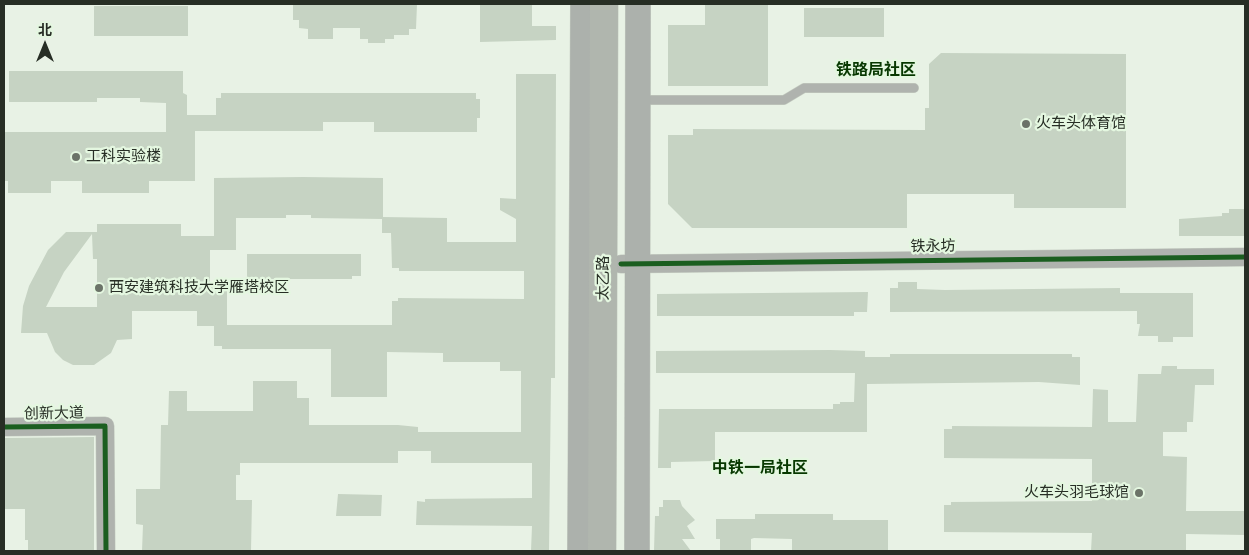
<!DOCTYPE html>
<meta charset="utf-8">
<style>
body{margin:0}
#map{position:relative;width:1249px;height:555px;overflow:hidden;background:#e8f2e5;font-family:"DejaVu Sans","Noto Sans SC",sans-serif}
canvas{display:block}
.frame{position:absolute;inset:0;border:5px solid #272e25;pointer-events:none}
.north{position:absolute;left:20px;top:20px;width:50px;height:50px;-webkit-text-stroke:4px #e4f7e0;paint-order:stroke;rotate:0deg;font-size:14px;font-weight:700;line-height:20px;text-align:center;color:#272e25}
.north::after{content:'';display:block;margin:auto;width:18px;height:22px;background:#272e25;clip-path:polygon(50% 0,100% 100%,50% 72%,0 100%)}
</style>
<div id="map">
<canvas width="1249" height="555"></canvas>
<div class="frame"></div>
<div class="north">北</div>
</div>
<script>
const c = document.querySelector('canvas').getContext('2d');
c.lineJoin = 'round';
function fillPath(path, color) { c.fillStyle = color; c.fill(path, 'evenodd'); }
const toPath = rows => new Path2D(rows.map(r => 'M' + r).join(''));
function trace(path, color, width, dash) { c.strokeStyle = color; c.lineWidth = width; c.lineCap = dash ? 'butt' : 'round'; c.setLineDash(dash || []); c.stroke(path); }
function drawText(font, color, halo, rows, align = 'center') {
  c.font = font + ' "DejaVu Sans","Noto Sans SC",sans-serif'; c.lineWidth = 4.5; c.setLineDash([]); c.textBaseline = 'middle'; c.strokeStyle = halo; c.fillStyle = color; for (const [text, x, y, turn = 0] of rows) {
    c.save(); c.translate(x, y); c.rotate((+turn || 0) * Math.PI / 180); c.textAlign = isNaN(turn) ? turn : align; if (halo) c.strokeText(text, 0, 0); c.fillText(text, 0, 0); c.restore();
  }
}
fillPath(toPath([
 [293,4,417,4,416,29,409,29,409,35,394,35,394,39,385,39,385,43,368,43,368,39,360,39,360,28,333,28,333,39,308,39,308,29,299,28,299,20,293,20],
 [480,4,532,4,532,26,556,26,556,40,480,42],
 [705,4,768,4,768,86,668,86,668,25,705,25],
 [94,6,188,6,188,36,94,36],
 [804,8,884,8,884,37,804,37],
 [941,53,1126,54,1126,208,1014,208,1014,194,907,194,907,228,692,228,668,204,668,135,693,135,693,129,925,130,925,108,929,108,929,64],
 [9,71,183,71,183,93,187,95,187,115,216,115,216,98,221,98,221,93,476,93,476,99,480,99,480,118,477,118,477,132,374,132,374,122,323,122,323,131,195,131,195,181,149,181,149,193,82,193,82,181,51,181,51,193,8,193,8,181,4,181,4,132,166,132,166,103,140,102,140,98,97,98,97,102,9,102],
 [516,74,556,74,555,378,551,378,549,551,531,551,532,526,416,525,417,501,425,502,425,499,532,498,532,463,431,463,431,451,398,451,398,463,240,463,240,475,236,475,236,500,252,500,251,551,142,551,143,525,136,524,136,489,160,489,161,425,168,425,169,391,187,391,187,411,253,411,253,381,297,381,297,398,309,398,309,425,398,425,418,427,418,432,521,432,521,371,500,371,500,362,443,362,443,353,387,352,387,397,331,397,331,349,222,349,222,346,214,346,214,326,197,326,197,311,132,311,132,339,117,340,111,353,94,365,73,365,63,360,55,352,47,333,21,333,23,306,29,286,48,250,66,232,97,232,97,224,181,224,181,236,214,236,214,178,303,177,383,178,383,217,447,218,447,242,516,242,516,219,500,210,500,198,516,199],
 [286,215,311,215,311,218,382,219,382,233,391,233,392,268,399,268,399,271,524,271,524,299,398,298,398,301,392,301,392,325,227,325,227,283,210,283,210,250,236,250,236,218,286,218],
 [92,234,93,259,97,259,97,307,46,307,64,272],
 [1229,209,1245,209,1245,236,1179,236,1179,219,1222,216,1222,213,1229,213],
 [247,254,361,254,361,276,352,276,352,279,247,279],
 [898,282,917,282,917,289,945,290,1120,288,1120,293,1193,293,1193,337,1173,337,1173,342,1158,342,1158,336,1138,336,1140,324,1137,324,1137,311,890,312,890,288,898,288],
 [868,292,867,312,854,312,854,316,657,316,657,294],
 [830,350,865,351,865,357,890,357,890,354,1072,354,1072,357,1080,357,1080,385,1039,382,867,384,867,432,715,432,715,461,671,462,671,468,658,468,659,409,833,409,833,404,840,404,840,402,854,402,855,373,656,373,656,351],
 [1162,366,1177,366,1177,369,1214,369,1214,385,1195,385,1193,422,1187,422,1187,432,1163,432,1163,456,1187,457,1186,511,1245,511,1245,535,1186,534,1186,551,1091,551,1092,533,944,532,944,505,951,505,951,502,1092,501,1092,459,944,458,944,429,952,429,952,426,1092,427,1093,389,1108,390,1108,422,1136,422,1138,374,1161,374],
 [94,437,94,551,28,551,28,540,25,540,25,509,4,509,4,438],
 [338,494,382,495,381,516,336,516],
 [663,500,680,500,682,506,695,520,687,526,695,539,682,539,691,551,654,551,655,516,659,516,659,507,663,507],
 [755,514,833,514,833,520,888,520,888,551,792,551,792,539,754,538,751,539,751,551,720,551,720,539,716,539,716,519,755,519]
]), '#c6d3c3');
const lane = toPath([
 [638,100,784,100,804,88,914,88]
]);
const street = toPath([
 [621,264,1245,257],
 [4,427,105,426,106,551]
]);
const secondary = toPath([
 [580,551,583,4],
 [637,551,638,4]
]);
const primary = toPath([
 [602,551,604,4]
]);
trace(lane, '#c6cec3', 10);
trace(street, '#c6cec3', 19);
trace(secondary, '#c6cec3', 26);
trace(primary, '#c6cec3', 29);
trace(lane, '#afb3ae', 9);
trace(street, '#afb3ae', 18);
trace(secondary, '#acb1ac', 25);
trace(primary, '#b0b6ae', 28);
trace(toPath([
 [621,264,1245,257],
 [4,427,105,426,106,551]
]), '#1b5e20', 5);
for (const [x, y, r, color] of [
 [1026,124,5,"#6b7368"],
 [76,157,5,"#6b7368"],
 [99,288,5,"#6b7368"],
 [1139,493,5,"#6b7368"]
]) { const dot = new Path2D(); dot.arc(x, y, r, 0, 2 * Math.PI); c.fillStyle = color; c.fill(dot); trace(dot, '#e4f7e0', 2); }
drawText('15px', '#272e25', '#e4f7e0', [
 ["火车头体育馆",1036,124],
 ["工科实验楼",86,157],
 ["西安建筑科技大学雁塔校区",109,288],
 ["火车头羽毛球馆",1129,493,"right"]
], 'left');
drawText('15px', '#272e25', '#e4f7e0', [
 ["铁永坊",933,247,-1],
 ["太乙路",604,278,-90],
 ["创新大道",54,414,-1]
]);
drawText('bold 16px', '#073800', '#e4f7e0', [
 ["铁路局社区",876,71],
 ["中铁一局社区",760,469]
]);
</script>
